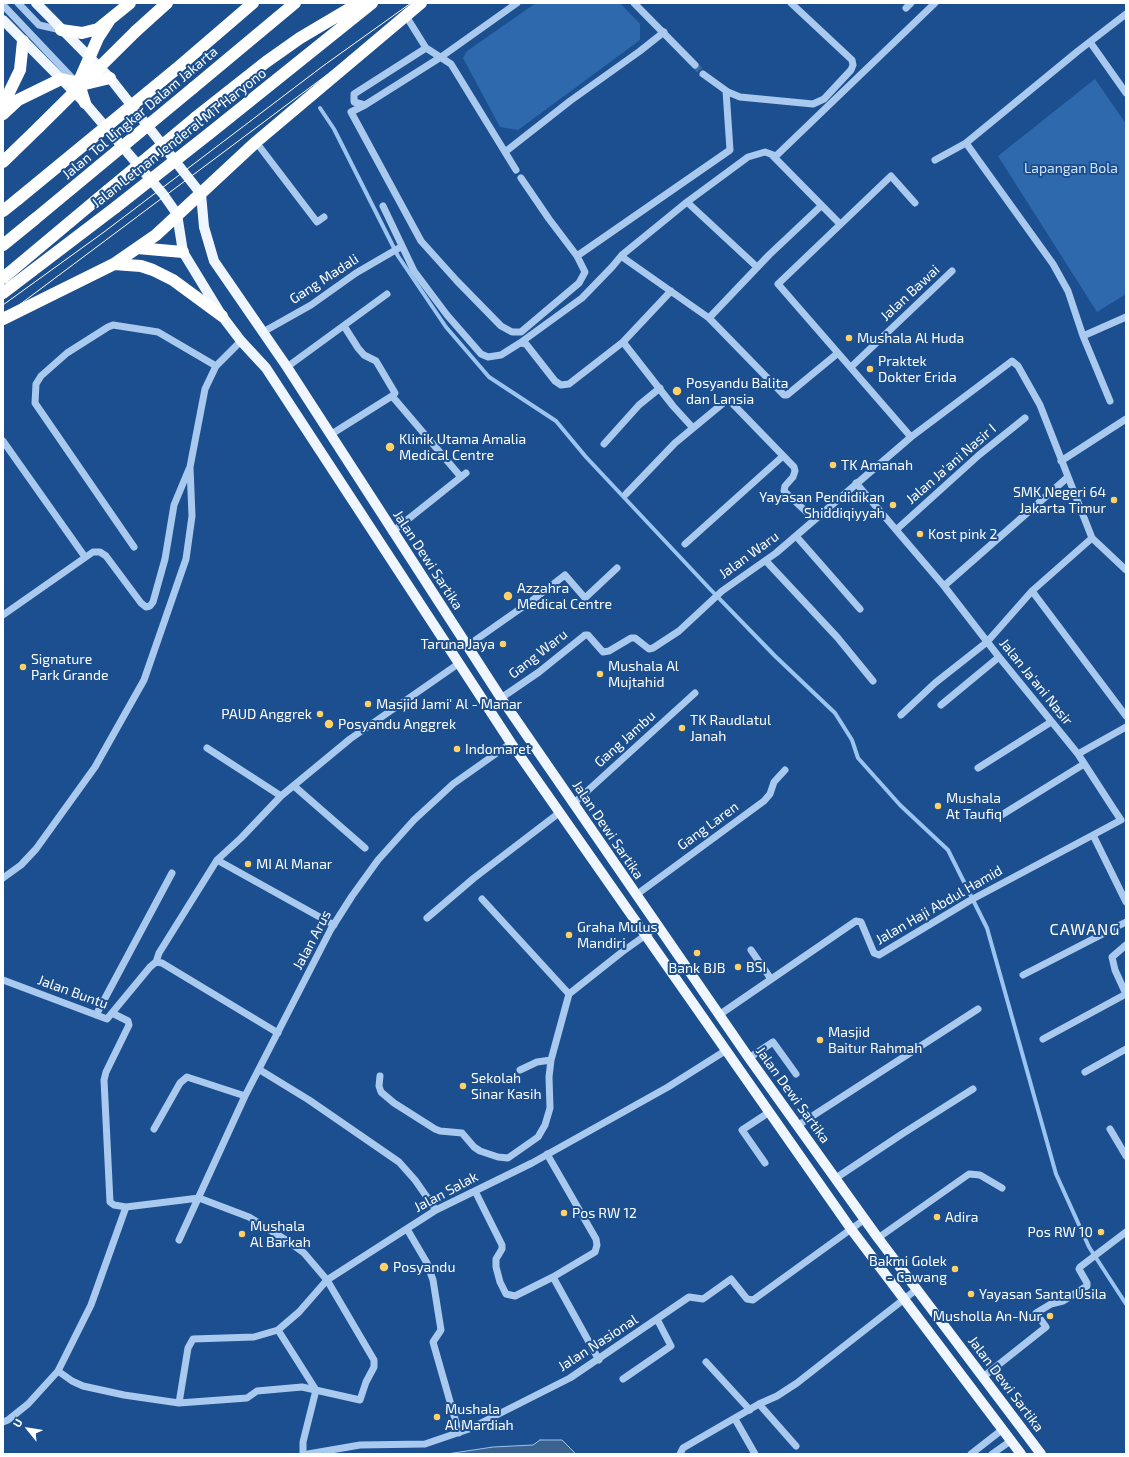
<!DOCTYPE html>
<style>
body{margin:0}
#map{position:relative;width:1129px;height:1457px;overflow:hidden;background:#1b4f8f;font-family:"Exo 2",sans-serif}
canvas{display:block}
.frame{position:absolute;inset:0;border:4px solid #fff;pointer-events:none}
.north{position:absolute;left:8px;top:1409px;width:40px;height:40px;-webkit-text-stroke:3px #1b4f8f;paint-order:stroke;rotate:300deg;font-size:11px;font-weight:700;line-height:16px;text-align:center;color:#fff}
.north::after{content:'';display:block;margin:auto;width:14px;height:18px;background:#fff;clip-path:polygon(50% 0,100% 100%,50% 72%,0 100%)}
</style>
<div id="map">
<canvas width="1129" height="1457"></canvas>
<div class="frame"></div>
<div class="north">U</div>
</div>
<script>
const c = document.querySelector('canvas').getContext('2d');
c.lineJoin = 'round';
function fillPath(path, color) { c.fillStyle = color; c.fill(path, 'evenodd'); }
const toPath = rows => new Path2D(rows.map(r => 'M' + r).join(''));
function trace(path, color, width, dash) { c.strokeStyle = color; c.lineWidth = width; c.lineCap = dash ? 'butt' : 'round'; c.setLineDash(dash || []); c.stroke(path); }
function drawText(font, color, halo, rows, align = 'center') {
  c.font = font + ' "Exo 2",sans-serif'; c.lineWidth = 4; c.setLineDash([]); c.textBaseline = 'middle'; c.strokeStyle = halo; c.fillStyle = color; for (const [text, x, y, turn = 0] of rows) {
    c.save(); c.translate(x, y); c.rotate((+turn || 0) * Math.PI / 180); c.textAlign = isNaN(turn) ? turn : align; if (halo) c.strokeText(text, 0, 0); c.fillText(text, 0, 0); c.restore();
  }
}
fillPath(toPath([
 [536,3,620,3,640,24,640,40,518,130,500,127,463,58,467,51],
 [1095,79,1126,124,1126,294,1097,312,998,156]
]), '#2e69ad');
const water = toPath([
 [540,1440,562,1440,576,1454,447,1454,493,1447,533,1445,540,1440]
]);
fillPath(water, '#3c6290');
trace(water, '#9cc4f0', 1);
trace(toPath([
 [320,108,334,129,398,256,446,327,489,377,556,421,586,457,710,589,775,656,835,713,852,740,858,758,900,805,948,850,987,928,1056,1174,1089,1247,1126,1304]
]), '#9cc4f0', 4);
trace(toPath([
 [695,65,703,74]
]), '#3d69a0', 7, [7, 3.5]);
trace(toPath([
 [18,3,39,25,61,30],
 [517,3,441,57,365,105,351,112,421,241,457,281,501,326,512,332,521,332,579,283,585,272,577,256,549,219,521,178],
 [634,3,695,65],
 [3,5,74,80],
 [906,8,911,3],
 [406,16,426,48,451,64,516,170],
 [1090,42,1126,93],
 [703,74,728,92,740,97,813,104,824,99,851,70,853,65,852,60,791,3],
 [365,105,354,102,354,94,426,48],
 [256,142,317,222,324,217],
 [966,143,1053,264,1068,291,1083,336,1126,317],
 [505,152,570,101,640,51,664,32],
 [773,156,840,224],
 [935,160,966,143,1078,51,1126,14],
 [687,202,622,255,625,259,709,318,784,395,787,395,838,353],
 [383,206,414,271,447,315,481,354,488,357,501,355,520,343,526,344,555,381,561,385,569,384,623,342,671,291],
 [577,256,730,150,726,91],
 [757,267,687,202,748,157,765,152,776,156,935,3],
 [709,318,769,255,821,206],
 [344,326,358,348,364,355,376,361,395,393,392,396,461,477],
 [263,332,311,305,356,273,399,248],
 [1083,336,1110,401],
 [623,342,673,406,693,428],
 [520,343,582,298,612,267,622,255],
 [287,367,387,294],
 [851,367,952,271],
 [330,435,392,396],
 [911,437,778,284,891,176,915,203],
 [3,441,85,557],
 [604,444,639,405,660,388],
 [1061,461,1126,419],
 [856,483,944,586,999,657,1078,754,1113,808,1121,820,1093,835,1126,902],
 [626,494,675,443,727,400,731,402,794,467,795,471,793,477,785,486,784,491,814,519],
 [896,530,979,455,1025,418],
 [392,532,466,473],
 [796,536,860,609],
 [685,544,783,456],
 [134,547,35,403,36,384,41,376,67,353,108,327,113,325,158,332,216,366],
 [766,561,837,637,873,681],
 [944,586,1068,477],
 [1032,591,1126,716],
 [3,615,93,552,100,552,106,556,141,603,146,607,150,606,153,602,165,559,174,505,189,469],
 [467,646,534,599,565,575,585,598,617,568],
 [501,698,539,672,585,635,588,635,603,652,609,651,631,638,635,638,649,649,653,648,679,631,722,591,776,553,911,437,1012,361,1018,366,1040,405,1092,538,1126,570],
 [941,705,999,657],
 [901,715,935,683,987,642,1032,591,1092,538],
 [207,748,281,796],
 [1078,754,1126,727],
 [978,768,1051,722],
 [294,786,365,848],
 [573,804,695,693],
 [1000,816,1084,764],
 [217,860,334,925],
 [3,878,21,865,36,849,95,767,144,680,186,559,192,516,190,467,205,389,216,366,241,341],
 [636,895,764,801,770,794,774,782,785,770],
 [482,899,569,994,622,952,657,927],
 [427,918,474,878,559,813],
 [1126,945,1112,957,1115,970,1126,994],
 [751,950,771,979],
 [156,962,159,953,217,860,241,838,281,796,350,739,458,664],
 [156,962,162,963,278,1033],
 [1023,975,1126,922],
 [3,980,107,1019,150,967,156,962],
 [96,1015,172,873],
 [719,1015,856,921,861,922,874,953,879,955,969,901,1093,835],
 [1043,1039,1126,994],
 [749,1058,773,1042,796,1074],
 [260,1070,309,1100,399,1162,415,1180,436,1210],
 [520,1070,537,1062,551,1060],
 [1085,1072,1126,1049],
 [380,1076,379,1086,381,1092,394,1103,435,1129,440,1131,462,1133,474,1147,480,1151,498,1157,508,1158,538,1137,545,1125,550,1108,549,1077,551,1060,569,994],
 [797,1126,978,1009],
 [154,1129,180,1083,187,1077,245,1096],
 [1110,1129,1126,1156],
 [765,1163,742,1130,768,1113],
 [836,1178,902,1134,973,1089],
 [475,1191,502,1245,502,1249,496,1259,496,1267,500,1282,506,1294,515,1296,553,1277,595,1252,597,1245,596,1239,547,1154],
 [407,1229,427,1263,433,1280,441,1330,433,1342,459,1433],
 [878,1238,969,1174,980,1175,1002,1188],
 [179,1240,245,1096,331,929,352,896,378,860,414,820,453,784,511,743],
 [553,1277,599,1360],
 [278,1330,316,1390,303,1442,303,1454],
 [706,1362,750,1410],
 [58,1371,72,1381,83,1386,124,1395,179,1403,247,1398,257,1391,302,1387,360,1400,366,1382,374,1367,374,1360,327,1280,304,1253,286,1240,249,1217,199,1198,126,1207,114,1205,110,1202,104,1080,106,1072,129,1025,128,1021,114,1014],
 [983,1377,1046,1327,1036,1313,1051,1304,1063,1301,1087,1286,1087,1283,1079,1269,1080,1267,1126,1232],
 [623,1379,671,1346,657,1319],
 [179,1403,188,1348,193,1339,254,1337,278,1330,299,1312,327,1280,436,1210,532,1163,668,1087,725,1051],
 [759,1404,796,1446],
 [735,1419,755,1454],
 [3,1422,8,1420,28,1404,58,1371,91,1305,126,1207],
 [308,1454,360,1445,425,1444,469,1429,570,1378,689,1297,703,1299,731,1279,747,1299,753,1300,865,1219],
 [680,1454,683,1448,759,1404,777,1396,797,1383,917,1289],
 [971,1454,1003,1429],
 [992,1454,1012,1440]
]), '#a9c9ee', 7);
trace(toPath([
 [36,3,110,78,201,194,204,227,214,261,287,367,501,698,749,1058,878,1238,1041,1454],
 [3,20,85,103,163,194,177,214,183,252,222,316,241,341,266,368,511,743,851,1229,1021,1454]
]), '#f0f6ff', 10);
trace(toPath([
 [61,30,82,33,98,29,130,3],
 [136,31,167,3],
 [175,70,253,3],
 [193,88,295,3],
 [85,103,79,84,80,79,98,38,109,21],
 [3,105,20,70,23,41],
 [3,114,18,100,61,79,85,84,110,78],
 [195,118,266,62,300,38,359,3],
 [210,133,372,3],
 [3,162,39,127],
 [3,211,18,199],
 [3,245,35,219],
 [137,248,183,252],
 [114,264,141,266,153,270,173,280,222,316],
 [3,278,107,191],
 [3,293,116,207],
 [3,319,114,264,156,235,256,142,421,3]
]), '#fff', 12);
trace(toPath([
 [3,305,104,232,323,66,411,3],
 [3,317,423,3]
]), '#fff', 1);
trace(toPath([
 [39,127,136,31],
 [107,191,195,118],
 [18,199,175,70],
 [116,207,210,133],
 [35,219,193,88]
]), '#fff', 12);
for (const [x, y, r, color] of [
 [849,338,4,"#ffd166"],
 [870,369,4,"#ffd166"],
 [677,391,5,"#ffd166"],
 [390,447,5,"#ffd166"],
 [833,465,4,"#ffd166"],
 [1114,500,4,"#ffd166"],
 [893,505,4,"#ffd166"],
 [920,534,4,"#ffd166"],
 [508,596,5,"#ffd166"],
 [503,644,4,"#ffd166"],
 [23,667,4,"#ffd166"],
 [600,674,4,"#ffd166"],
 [368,704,4,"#ffd166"],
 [320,714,4,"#ffd166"],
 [329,724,5,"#ffd166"],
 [682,728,4,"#ffd166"],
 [457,749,4,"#ffd166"],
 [938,806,4,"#ffd166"],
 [248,864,4,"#ffd166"],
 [569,935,4,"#ffd166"],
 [697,953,4,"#ffd166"],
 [738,967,4,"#ffd166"],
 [820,1040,4,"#ffd166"],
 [463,1086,4,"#ffd166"],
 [564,1213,4,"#ffd166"],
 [937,1217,4,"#ffd166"],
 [1101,1232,4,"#ffd166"],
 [242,1234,4,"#ffd166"],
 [384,1267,5,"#ffd166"],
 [955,1269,4,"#ffd166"],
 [971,1294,4,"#ffd166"],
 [1050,1316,4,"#ffd166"],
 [437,1417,4,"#ffd166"]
]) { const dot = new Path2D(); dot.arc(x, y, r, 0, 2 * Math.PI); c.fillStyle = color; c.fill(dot); trace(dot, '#1b4f8f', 1.5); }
drawText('14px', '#fff', '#1b4f8f', [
 ["Jalan Tol Lingkar Dalam Jakarta",140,113,-40],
 ["Jalan Letnan Jenderal MT Haryono",179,138,-38],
 ["Gang Madali",324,279,-33],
 ["Jalan Bawai",910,293,-43],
 ["Jalan Ja'ani Nasir I",951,464,-41],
 ["Jalan Waru",749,555,-36],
 ["Jalan Dewi Sartika",428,560,57],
 ["Gang Waru",538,654,-38],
 ["Jalan Ja'ani Nasir",1036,682,51],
 ["Gang Jambu",625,739,-42],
 ["Gang Laren",708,826,-36],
 ["Jalan Dewi Sartika",608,830,56],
 ["Jalan Haji Abdul Hamid",939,905,-30],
 ["Jalan Arus",312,940,-62],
 ["Jalan Buntu",73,992,20],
 ["Jalan Dewi Sartika",793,1095,54],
 ["Jalan Salak",446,1192,-28],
 ["Jalan Nasional",598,1343,-33],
 ["Jalan Dewi Sartika",1006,1384,53]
]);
drawText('14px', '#cfe3fa', '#1b4f8f', [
 ["Lapangan Bola",1071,168]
]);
drawText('14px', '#fff', '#1b4f8f', [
 ["Mushala Al Huda",857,338],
 ["Praktek",878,361],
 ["Dokter Erida",878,377],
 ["Posyandu Balita",686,383],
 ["dan Lansia",686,399],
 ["Klinik Utama Amalia",399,439],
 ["Medical Centre",399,455],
 ["TK Amanah",841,465],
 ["SMK Negeri 64",1106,492,"right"],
 ["Jakarta Timur",1106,508,"right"],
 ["Yayasan Pendidikan",885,497,"right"],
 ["Shiddiqiyyah",885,513,"right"],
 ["Kost pink 2",928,534],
 ["Azzahra",517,588],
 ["Medical Centre",517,604],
 ["Taruna Jaya",495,644,"right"],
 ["Signature",31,659],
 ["Park Grande",31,675],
 ["Mushala Al",608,666],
 ["Mujtahid",608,682],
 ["Masjid Jami' Al - Manar",376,704],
 ["PAUD Anggrek",312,714,"right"],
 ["TK Raudlatul",690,720],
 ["Janah",690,736],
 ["Posyandu Anggrek",338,724],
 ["Indomaret",465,749],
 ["Mushala",946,798],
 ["At Taufiq",946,814],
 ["MI Al Manar",256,864],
 ["Graha Mulus",577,927],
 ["Mandiri",577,943],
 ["BSI",746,967],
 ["Bank BJB",697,968,"center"],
 ["Masjid",828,1032],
 ["Baitur Rahmah",828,1048],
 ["Sekolah",471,1078],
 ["Sinar Kasih",471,1094],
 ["Pos RW 12",572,1213],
 ["Adira",945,1217],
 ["Mushala",250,1226],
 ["Al Barkah",250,1242],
 ["Pos RW 10",1093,1232,"right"],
 ["Bakmi Golek",947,1261,"right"],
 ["- Cawang",947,1277,"right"],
 ["Posyandu",393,1267],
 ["Yayasan Santa Usila",979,1294],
 ["Musholla An-Nur",1042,1316,"right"],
 ["Mushala",445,1409],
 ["Al Mardiah",445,1425]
], 'left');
c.letterSpacing = '1px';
drawText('16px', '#fff', '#1b4f8f', [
 ["CAWANG",1085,930]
]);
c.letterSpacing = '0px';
</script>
